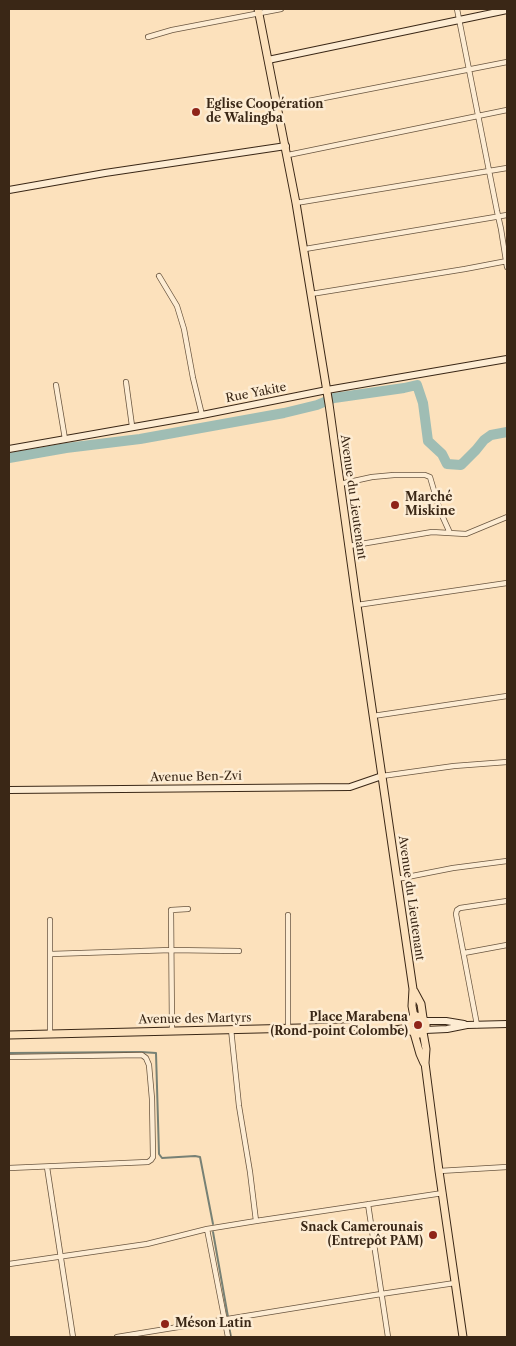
<!DOCTYPE html>
<meta charset="utf-8">
<style>
body{margin:0}
#map{position:relative;width:516px;height:1346px;overflow:hidden;background:#fce1bc;font-family:"Libre Caslon Text",serif}
canvas{display:block}
.frame{position:absolute;inset:0;border:10px solid #3a2716;pointer-events:none}
</style>
<div id="map">
<canvas width="516" height="1346"></canvas>
<div class="frame"></div>
</div>
<script>
const c = document.querySelector('canvas').getContext('2d');
c.lineJoin = 'round';
const toPath = rows => new Path2D(rows.map(r => 'M' + r).join(''));
function trace(path, color, width, dash) { c.strokeStyle = color; c.lineWidth = width; c.lineCap = dash ? 'butt' : 'round'; c.setLineDash(dash || []); c.stroke(path); }
function drawText(font, color, halo, rows, align = 'center') {
  c.font = font + ' "Libre Caslon Text",serif'; c.lineWidth = 5; c.setLineDash([]); c.textBaseline = 'middle'; c.strokeStyle = halo; c.fillStyle = color; for (const [text, x, y, turn = 0] of rows) {
    c.save(); c.translate(x, y); c.rotate((+turn || 0) * Math.PI / 180); c.textAlign = isNaN(turn) ? turn : align; if (halo) c.strokeText(text, 0, 0); c.fillText(text, 0, 0); c.restore();
  }
}
trace(toPath([
 [9,1053,141,1052,156,1053,159,1154,162,1158,195,1156,200,1157,213,1224],
 [213,1232,228,1317],
 [228,1321,231,1337]
]), '#778175', 2);
trace(toPath([
 [9,458,66,448,140,439,284,413,317,405,334,398,404,388,417,385,423,403,428,441,442,454,447,464,461,465,476,450,484,440,491,435,507,432]
]), '#9fbdb4', 10);
const street = toPath([
 [457,9,497,211,501,229,507,267],
 [148,37,172,30,281,9],
 [278,107,507,62],
 [288,155,507,110],
 [296,203,507,168],
 [305,249,507,215],
 [159,276,177,306,184,329,193,378,202,415],
 [311,294,465,269,507,261],
 [126,382,132,426],
 [56,385,65,439],
 [340,484,372,477,394,475,425,475,430,477,440,511,450,533],
 [349,546,432,532,466,534,507,517],
 [357,605,507,583],
 [373,716,507,696],
 [382,776,454,766,507,762],
 [397,879,453,868,507,861],
 [50,920,50,1034],
 [464,953,507,945],
 [51,954,171,950,239,951],
 [477,1025,456,914,457,910,460,908,507,901],
 [231,1029,239,1106,250,1172,256,1221],
 [288,1029,288,915],
 [172,1030,171,910,188,909],
 [9,1057,142,1055,146,1058,149,1065,152,1099,153,1157,151,1160,148,1162,9,1168],
 [47,1167,73,1337],
 [439,1171,507,1167],
 [368,1204,388,1337],
 [207,1229,228,1337],
 [9,1264,147,1244,207,1229,256,1221,443,1193],
 [117,1337,381,1294,455,1283]
]);
const secondary = toPath([
 [268,60,507,10],
 [9,190,105,173,286,146],
 [9,449,202,415,327,390,507,359],
 [9,790,350,787,382,776],
 [425,1021,446,1021,464,1024],
 [425,1030,447,1029,467,1025,507,1024]
]);
const primary = toPath([
 [258,9,296,203,329,404,357,605,413,989,412,1006,414,1017],
 [414,991,421,1004,423,1018,426,1024,426,1027,425,1030,420,1034,417,1034,411,1031,409,1027,409,1023,412,1018,417,1016,423,1018],
 [383,1026,393,1022,411,1020],
 [423,1032,426,1049,425,1063,439,1171,463,1337],
 [414,1033,420,1054,424,1063],
 [9,1035,383,1026,394,1030,411,1031]
]);
trace(street, '#6a5640', 6);
trace(secondary, '#3a2716', 8);
trace(primary, '#3a2716', 9);
trace(street, '#fdecd3', 4.5);
trace(secondary, '#fdecd3', 6);
trace(primary, '#fce1bc', 7);
for (const [x, y, r, color] of [
 [196,112,5,"#8f2418"],
 [395,505,5,"#8f2418"],
 [418,1025,5,"#8f2418"],
 [433,1235,5,"#8f2418"],
 [165,1324,5,"#8f2418"]
]) { const dot = new Path2D(); dot.arc(x, y, r, 0, 2 * Math.PI); c.fillStyle = color; c.fill(dot); trace(dot, '#fdecd3', 2); }
drawText('bold 12px', '#3a2716', '#fdecd3', [
 ["Eglise Coopération",206,105],
 ["de Walingba",206,119],
 ["Marché",405,498],
 ["Miskine",405,512],
 ["Place Marabena",408,1018,"right"],
 ["(Rond-point Colombe)",408,1032,"right"],
 ["Snack Camerounais",423,1228,"right"],
 ["(Entrepôt PAM)",423,1242,"right"],
 ["Méson Latin",175,1324]
], 'left');
drawText('12px', '#3a2716', '#fdecd3', [
 ["Rue Yakite",256,393,-11],
 ["Avenue du Lieutenant",353,497,82],
 ["Avenue Ben-Zvi",196,777,-1],
 ["Avenue du Lieutenant",411,898,82],
 ["Avenue des Martyrs",195,1019,-1]
]);
</script>
